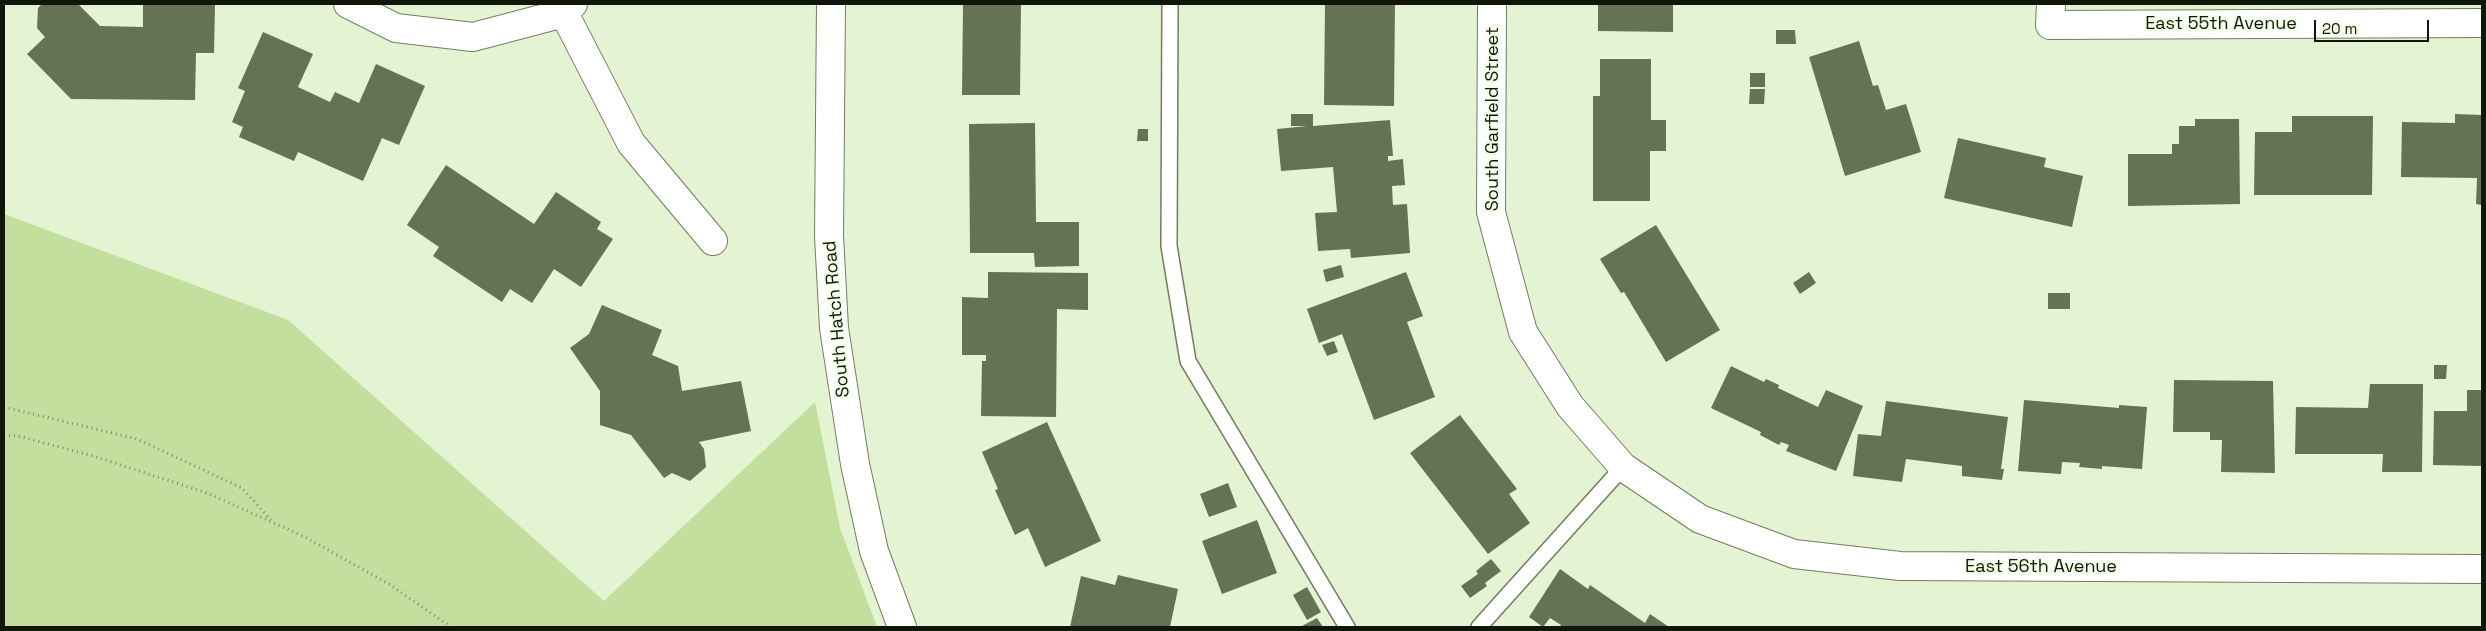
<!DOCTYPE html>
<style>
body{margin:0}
#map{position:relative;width:2486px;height:631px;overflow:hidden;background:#e4f3d2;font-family:"Space Grotesk",sans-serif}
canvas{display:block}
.frame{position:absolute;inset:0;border:5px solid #11160b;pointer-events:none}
.scale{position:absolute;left:2314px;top:20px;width:115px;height:22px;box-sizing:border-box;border:2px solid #11160b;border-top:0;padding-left:6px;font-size:15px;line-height:18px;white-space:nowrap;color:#11160b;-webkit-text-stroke:4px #f2ffe4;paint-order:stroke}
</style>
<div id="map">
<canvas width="2486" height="631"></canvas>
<div class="frame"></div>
<div class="scale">20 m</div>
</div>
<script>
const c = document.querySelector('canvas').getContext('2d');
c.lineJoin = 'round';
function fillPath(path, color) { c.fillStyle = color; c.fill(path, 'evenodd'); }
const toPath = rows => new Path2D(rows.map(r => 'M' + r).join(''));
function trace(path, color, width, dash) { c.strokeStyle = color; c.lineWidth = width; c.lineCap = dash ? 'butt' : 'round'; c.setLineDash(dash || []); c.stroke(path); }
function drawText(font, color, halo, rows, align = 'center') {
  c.font = font + ' "Space Grotesk",sans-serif'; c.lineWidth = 4; c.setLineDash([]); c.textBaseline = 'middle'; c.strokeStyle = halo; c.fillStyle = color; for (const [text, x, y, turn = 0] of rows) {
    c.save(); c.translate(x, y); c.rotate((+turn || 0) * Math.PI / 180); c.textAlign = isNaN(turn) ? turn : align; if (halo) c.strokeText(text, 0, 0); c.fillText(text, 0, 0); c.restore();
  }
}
fillPath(toPath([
 [4,214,288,320,604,601,815,402,840,528,877,627,4,627]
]), '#c2df9d');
fillPath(toPath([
 [42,4,78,4,100,26,143,27,143,4,215,4,214,53,196,53,195,100,71,99,27,54,45,37,37,28,38,8],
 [963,4,1021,4,1020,95,962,95],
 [1325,4,1395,4,1394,106,1324,105],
 [1598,4,1673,4,1673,32,1598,31],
 [1776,30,1795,30,1796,44,1776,44],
 [263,32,313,54,298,87,330,102,335,92,359,103,376,64,425,86,399,145,382,138,363,181,298,152,294,161,239,137,243,127,232,122,245,91,238,88],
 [1859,41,1873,86,1878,85,1886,110,1906,104,1921,152,1845,176,1809,57],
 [1600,59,1651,59,1651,120,1666,120,1666,151,1650,151,1650,201,1593,201,1593,96,1600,96],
 [1750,73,1765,73,1765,87,1750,87],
 [1750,89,1765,89,1764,104,1749,104],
 [1291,114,1313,114,1313,126,1390,120,1393,156,1388,156,1388,161,1403,159,1405,185,1392,186,1393,205,1407,204,1410,253,1351,258,1350,249,1318,251,1315,213,1337,212,1333,167,1281,171,1277,129,1307,126,1291,126],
 [2455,114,2482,115,2482,205,2476,204,2477,178,2401,177,2402,122,2455,123],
 [2292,116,2373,116,2372,195,2254,195,2255,132,2292,132],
 [2195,119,2239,119,2240,204,2128,206,2128,154,2172,154,2172,144,2179,144,2179,126,2195,126],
 [1035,123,1036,222,1079,222,1079,266,1035,267,1034,253,970,253,969,124],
 [1138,129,1148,129,1148,141,1137,141],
 [1958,138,2046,158,2044,167,2083,176,2072,227,1944,198],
 [446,165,534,224,556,192,601,222,597,229,613,239,581,287,554,269,532,303,510,289,502,302,433,256,439,247,407,225],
 [1656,225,1720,330,1666,362,1624,292,1621,293,1600,259],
 [1341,265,1344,277,1326,282,1323,270],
 [988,272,1088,273,1088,310,1057,309,1056,417,981,416,982,361,986,361,986,355,962,355,962,297,988,298],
 [1406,272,1423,316,1407,322,1435,397,1374,420,1342,334,1319,343,1307,309],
 [1809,272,1816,283,1800,294,1793,283],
 [2048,293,2070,293,2070,309,2048,309],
 [602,305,662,330,652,355,678,366,682,391,741,381,751,431,699,442,704,449,706,467,690,481,672,473,664,478,631,435,600,425,600,391,570,348,589,334],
 [1334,341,1338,352,1327,356,1322,345],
 [2434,365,2447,365,2446,379,2434,379],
 [1731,366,1764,382,1766,379,1779,385,1778,388,1818,407,1826,390,1863,406,1836,471,1786,451,1789,445,1781,442,1779,445,1760,435,1761,432,1711,408],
 [2174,380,2273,381,2275,473,2221,472,2222,440,2210,440,2210,432,2173,432],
 [2370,384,2423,384,2422,472,2382,472,2383,454,2295,454,2296,407,2368,408],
 [2467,390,2482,390,2482,466,2433,465,2434,411,2467,411],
 [2024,400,2119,408,2119,405,2147,407,2142,469,2102,466,2102,469,2079,467,2080,463,2062,462,2061,474,2018,471],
 [1886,401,2008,417,2001,469,2004,469,2002,480,1962,476,1962,466,1906,459,1902,482,1853,476,1858,434,1881,436],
 [1460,415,1517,489,1509,494,1530,523,1488,554,1410,453],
 [1047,422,1101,541,1045,567,1028,528,1015,535,995,490,998,489,982,452],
 [1228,483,1237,507,1209,517,1200,494],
 [1257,520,1277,573,1222,594,1202,541],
 [1491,559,1501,571,1485,583,1487,586,1470,598,1461,586,1478,574,1476,571],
 [1560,569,1588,589,1590,585,1645,623,1650,614,1669,627,1560,627,1561,625,1550,618,1543,627,1529,617],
 [1118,575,1178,589,1170,627,1070,627,1081,576,1115,585],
 [1307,587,1321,612,1307,620,1293,595],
 [1317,618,1323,627,1300,627]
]), '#657255');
const service = toPath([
 [1170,4,1169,246,1188,361,1347,627],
 [1479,627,1623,467]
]);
const minor = toPath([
 [348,4,396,28,473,37,564,13,573,4],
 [1492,4,1491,212,1523,332,1570,406,1623,467,1700,519,1794,554,1900,566,2482,569],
 [2051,4,2050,25,2482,23],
 [564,13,631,143,713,241]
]);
const secondary = toPath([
 [831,4,829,236,834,328,855,464,874,551,902,627]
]);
trace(service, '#707d60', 18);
trace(minor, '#707d60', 30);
trace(secondary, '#707d60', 30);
trace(toPath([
 [4,407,137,439,242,488,271,520],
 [4,435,18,436,93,456,207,493,305,537,389,584,451,627]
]), '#808b74', 3, [1, 4]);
trace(service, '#fff', 15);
trace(minor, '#fff', 28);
trace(secondary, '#fff', 28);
drawText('18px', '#11160b', '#f2ffe4', [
 ["East 55th Avenue",2221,24],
 ["South Garfield Street",1493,119,-90],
 ["South Hatch Road",837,319,-95],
 ["East 56th Avenue",2041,567]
]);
</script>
